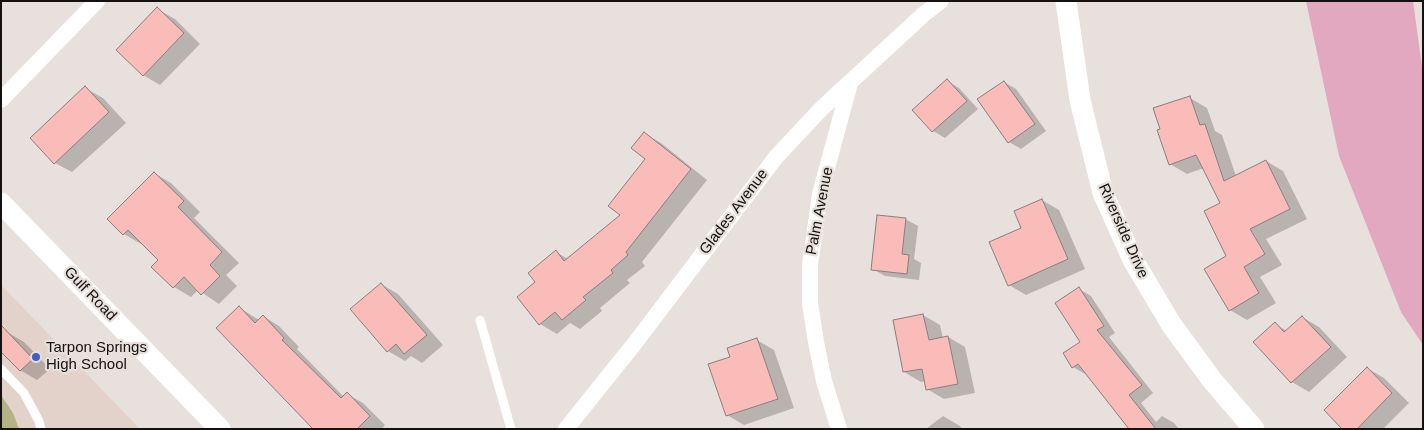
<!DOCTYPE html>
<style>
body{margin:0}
#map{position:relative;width:1424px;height:430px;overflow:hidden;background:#e8e0dc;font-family:Arial,sans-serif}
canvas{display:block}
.frame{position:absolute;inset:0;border:2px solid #141110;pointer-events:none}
</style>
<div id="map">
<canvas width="1424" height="430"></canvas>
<div class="frame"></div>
</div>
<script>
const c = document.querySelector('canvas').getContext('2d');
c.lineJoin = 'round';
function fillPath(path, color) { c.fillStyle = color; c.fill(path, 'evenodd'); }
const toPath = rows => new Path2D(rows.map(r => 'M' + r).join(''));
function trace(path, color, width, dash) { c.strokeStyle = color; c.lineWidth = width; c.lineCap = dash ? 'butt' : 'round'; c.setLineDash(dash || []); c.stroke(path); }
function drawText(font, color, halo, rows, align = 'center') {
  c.font = font + ' Arial,sans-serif'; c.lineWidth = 4.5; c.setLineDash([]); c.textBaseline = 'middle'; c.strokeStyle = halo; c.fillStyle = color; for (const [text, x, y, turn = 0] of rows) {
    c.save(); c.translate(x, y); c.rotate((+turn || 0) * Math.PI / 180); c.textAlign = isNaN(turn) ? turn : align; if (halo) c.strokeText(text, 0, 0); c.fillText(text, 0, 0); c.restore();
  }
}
fillPath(toPath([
 [1,285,140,429,1,429]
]), '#e2d2ca');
fillPath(toPath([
 [1,395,13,413,19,429,1,429]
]), '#b5b384');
fillPath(toPath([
 [1306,1,1413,1,1423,74,1423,345,1401,312,1339,156]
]), '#e1a8bf');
fillPath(toPath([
 [157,9,175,19,200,44,160,85,143,75],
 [947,81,959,88,978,109,945,138,933,131,914,110],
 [1004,82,1016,89,1046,131,1021,149,1009,142],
 [85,88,103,98,126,123,72,172,55,163],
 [1190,98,1207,108,1215,131,1222,135,1236,176,1266,161,1283,171,1307,219,1266,239,1282,265,1260,277,1276,303,1247,320,1230,310,1228,256,1222,204,1204,168,1187,174,1170,164],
 [644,133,661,143,707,180,642,262,645,266,627,280,630,283,600,308,602,311,580,329,570,323,557,334,540,324,537,282,556,252,568,259,622,215,647,159],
 [154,173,171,183,200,212,194,218,239,263,226,275,237,286,219,304,198,290,191,297,174,287,160,260,142,242,141,244,124,234],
 [1042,200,1059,210,1085,269,1026,295,1009,285,1022,228],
 [905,219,918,226,914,259,921,263,919,280,885,276,873,269],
 [381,284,398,294,443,345,422,363,411,356,405,361,388,351,352,309],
 [1079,289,1091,296,1115,333,1109,337,1153,393,1141,403,1156,422,1162,416,1174,423,1179,429,1131,429,1086,373,1085,374,1073,367,1082,342],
 [240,308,259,320,263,316,279,326,299,347,297,349,344,397,347,394,363,403,385,425,382,429,312,429,313,427],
 [923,315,940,325,943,338,948,337,965,347,975,393,944,399,927,389,926,381,921,382,904,372],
 [1302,317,1319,327,1347,357,1309,392,1292,382,1255,342,1275,324,1287,331],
 [7,332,24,342,50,369,37,380,20,370],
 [757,340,774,350,794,408,744,425,727,415,731,357],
 [1367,368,1384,378,1409,403,1383,429,1344,429],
 [943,416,960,426,962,429,926,429]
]), '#0003');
const building = toPath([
 [157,7,184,33,143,76,116,50,157,7],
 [947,79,967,101,932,132,912,110,947,79],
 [1004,81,1035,124,1008,143,977,99,1004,81],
 [85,86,109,112,54,164,30,138,85,86],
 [1190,96,1200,125,1205,124,1224,181,1266,160,1290,209,1250,229,1265,254,1244,267,1259,293,1229,311,1204,269,1226,256,1204,211,1220,203,1196,155,1169,165,1157,130,1160,129,1153,108,1190,96],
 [644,132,691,169,626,252,628,255,611,270,613,273,583,297,586,300,562,320,555,312,539,325,517,297,535,282,528,273,556,250,564,261,620,215,608,206,645,159,631,148,644,132],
 [154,172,184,201,178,207,222,252,210,265,220,276,201,295,184,277,173,288,151,267,158,260,128,230,123,235,107,219,154,172],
 [1042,199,1068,259,1008,286,989,242,1021,228,1014,211,1042,199],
 [877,215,906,218,902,254,909,255,907,274,871,270,877,215],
 [381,283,427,335,404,354,396,344,387,352,350,309,381,283],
 [1079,287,1104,326,1097,330,1142,385,1129,395,1156,429,1129,429,1078,364,1072,368,1063,353,1080,342,1055,303,1079,287],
 [239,306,255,323,263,315,284,338,282,340,341,398,347,392,370,416,357,429,313,429,216,328,239,306],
 [923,314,929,340,948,336,958,384,926,390,922,369,903,372,893,320,923,314],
 [1302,316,1331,347,1291,383,1253,342,1275,322,1284,332,1302,316],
 [1,325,33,359,20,371,1,352,1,325],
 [757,338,778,399,726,416,708,364,730,357,727,348,757,338],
 [1367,367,1392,393,1357,429,1342,429,1324,410,1367,367]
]);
fillPath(building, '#fabcb9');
trace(building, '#887f7e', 1);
trace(toPath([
 [480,320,511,429],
 [1,369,24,393,39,421,41,429]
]), '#fff', 9);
trace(toPath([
 [1,100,97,1],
 [566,429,635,343,776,157,822,108,924,14,941,1],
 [839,429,824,381,816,342,810,303,810,265,820,194,850,83]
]), '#fff', 16);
trace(toPath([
 [1066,1,1080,100,1103,193,1133,260,1171,324,1212,380,1254,429],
 [1,203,220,429]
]), '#fff', 21);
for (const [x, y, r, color] of [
 [36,357,5,"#405ccf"]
]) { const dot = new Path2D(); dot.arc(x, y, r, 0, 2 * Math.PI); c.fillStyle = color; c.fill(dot); trace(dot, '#e8e0dc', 2); }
drawText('15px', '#141110', '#e8e0dc', [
 ["Palm Avenue",820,211,-79],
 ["Glades Avenue",734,212,-53],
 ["Riverside Drive",1123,231,66],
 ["Gulf Road",90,294,46]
]);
drawText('15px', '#141110', '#e8e0dc', [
 ["Tarpon Springs",46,348],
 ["High School",46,365]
], 'left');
</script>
